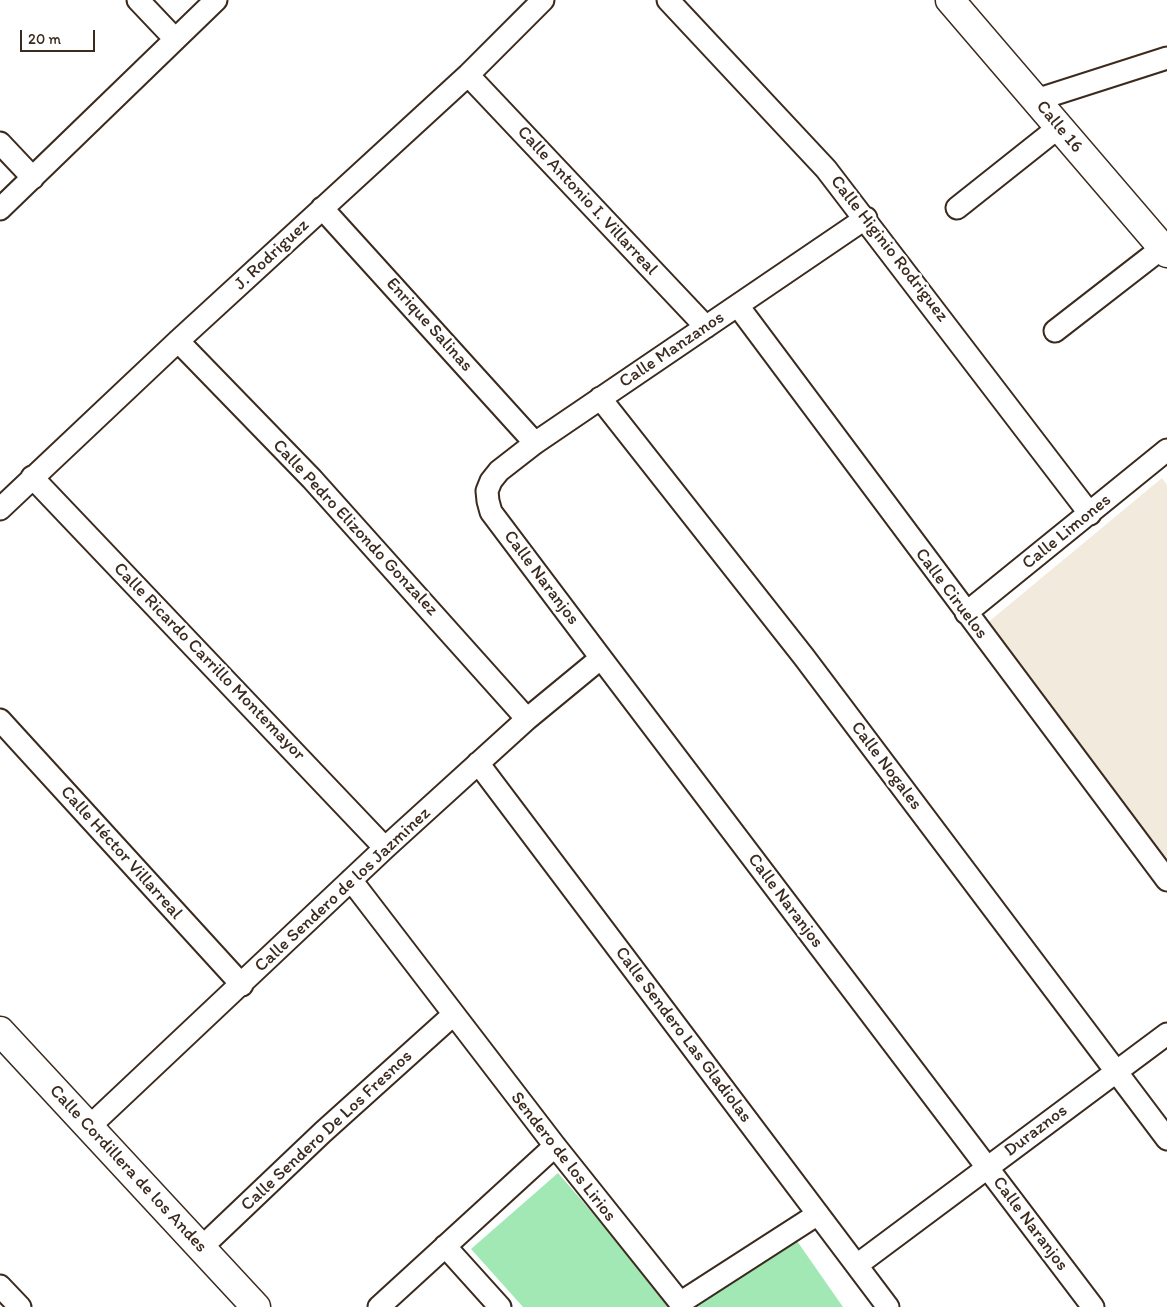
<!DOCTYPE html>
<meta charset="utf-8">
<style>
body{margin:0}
#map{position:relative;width:1167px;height:1307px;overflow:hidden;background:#fff;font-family:Itim,sans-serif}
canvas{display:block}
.scale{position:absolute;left:20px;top:30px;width:75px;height:22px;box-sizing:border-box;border:2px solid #3b2a1e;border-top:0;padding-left:6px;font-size:15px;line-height:18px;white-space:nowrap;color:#3b2a1e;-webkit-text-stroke:4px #fff;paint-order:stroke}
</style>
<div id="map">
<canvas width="1167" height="1307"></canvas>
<div class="scale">20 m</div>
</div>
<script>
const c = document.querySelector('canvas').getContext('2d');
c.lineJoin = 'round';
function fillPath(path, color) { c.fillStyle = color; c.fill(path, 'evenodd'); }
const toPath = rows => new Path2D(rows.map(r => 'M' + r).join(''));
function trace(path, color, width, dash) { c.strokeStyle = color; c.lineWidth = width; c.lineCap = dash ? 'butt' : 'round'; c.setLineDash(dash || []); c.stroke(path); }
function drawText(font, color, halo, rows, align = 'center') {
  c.font = font + ' Itim,sans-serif'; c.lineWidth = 5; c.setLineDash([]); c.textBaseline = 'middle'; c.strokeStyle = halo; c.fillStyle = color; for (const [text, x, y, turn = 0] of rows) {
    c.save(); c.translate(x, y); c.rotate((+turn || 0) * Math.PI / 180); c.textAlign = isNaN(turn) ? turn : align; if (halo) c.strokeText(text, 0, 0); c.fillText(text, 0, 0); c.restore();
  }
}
fillPath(toPath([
 [1162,478,1167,485,1167,867,986,624]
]), '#f2eadc');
fillPath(toPath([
 [558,1173,674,1307,523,1307,471,1249],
 [797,1241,843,1307,688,1307]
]), '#a1e8b5');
const street = toPath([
 [138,0,175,39],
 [668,0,826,169,1090,514],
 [468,75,706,327],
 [1036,100,1167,58],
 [0,143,33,178],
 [322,208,535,443],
 [957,208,1059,127],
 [0,209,216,0],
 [866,218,535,443,499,471,491,481,487,491,488,501,491,512,601,658,1093,1307],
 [738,306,1167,880],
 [1055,331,1162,248],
 [178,341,312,479,527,719],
 [600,398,804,657,1167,1139],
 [32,477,385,848],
 [0,509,178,341,468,75,543,0],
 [966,613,1167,450],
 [0,720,242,985],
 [478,763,888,1307],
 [351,880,555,1146,678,1300,686,1299,818,1214],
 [89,1127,385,848,527,719,601,658],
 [445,1246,500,1307],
 [201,1248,323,1132,453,1015],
 [857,1265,1167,1034],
 [0,1286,20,1307],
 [379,1307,555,1146]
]);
const secondary = toPath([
 [950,0,1167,253],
 [0,1031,256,1307]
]);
trace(street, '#3b2a1e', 25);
trace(secondary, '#3b2a1e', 31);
trace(street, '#fff', 21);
trace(secondary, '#fff', 28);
drawText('18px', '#3b2a1e', '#fff', [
 ["Calle 16",1059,127,50],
 ["Calle Antonio I. Villarreal",587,201,47],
 ["Calle Higinio Rodriguez",889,249,52],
 ["J. Rodriguez",272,255,-43],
 ["Enrique Salinas",429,325,48],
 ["Calle Manzanos",672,350,-34],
 ["Calle Pedro Elizondo Gonzalez",355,528,47],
 ["Calle Limones",1067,532,-39],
 ["Calle Naranjos",541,578,53],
 ["Calle Ciruelos",951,594,53],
 ["Calle Ricardo Carrillo Montemayor",209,662,46],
 ["Calle Nogales",886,766,53],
 ["Calle Héctor Villarreal",121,853,48],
 ["Calle Sendero de los Jazminez",343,890,-43],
 ["Calle Naranjos",785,901,53],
 ["Calle Sendero Las Gladiolas",683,1035,53],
 ["Calle Sendero De Los Fresnos",327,1131,-43],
 ["Duraznos",1036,1131,-37],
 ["Sendero de los Lirios",563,1157,52],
 ["Calle Cordillera de los Andes",128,1169,47],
 ["Calle Naranjos",1030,1224,53]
]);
</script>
